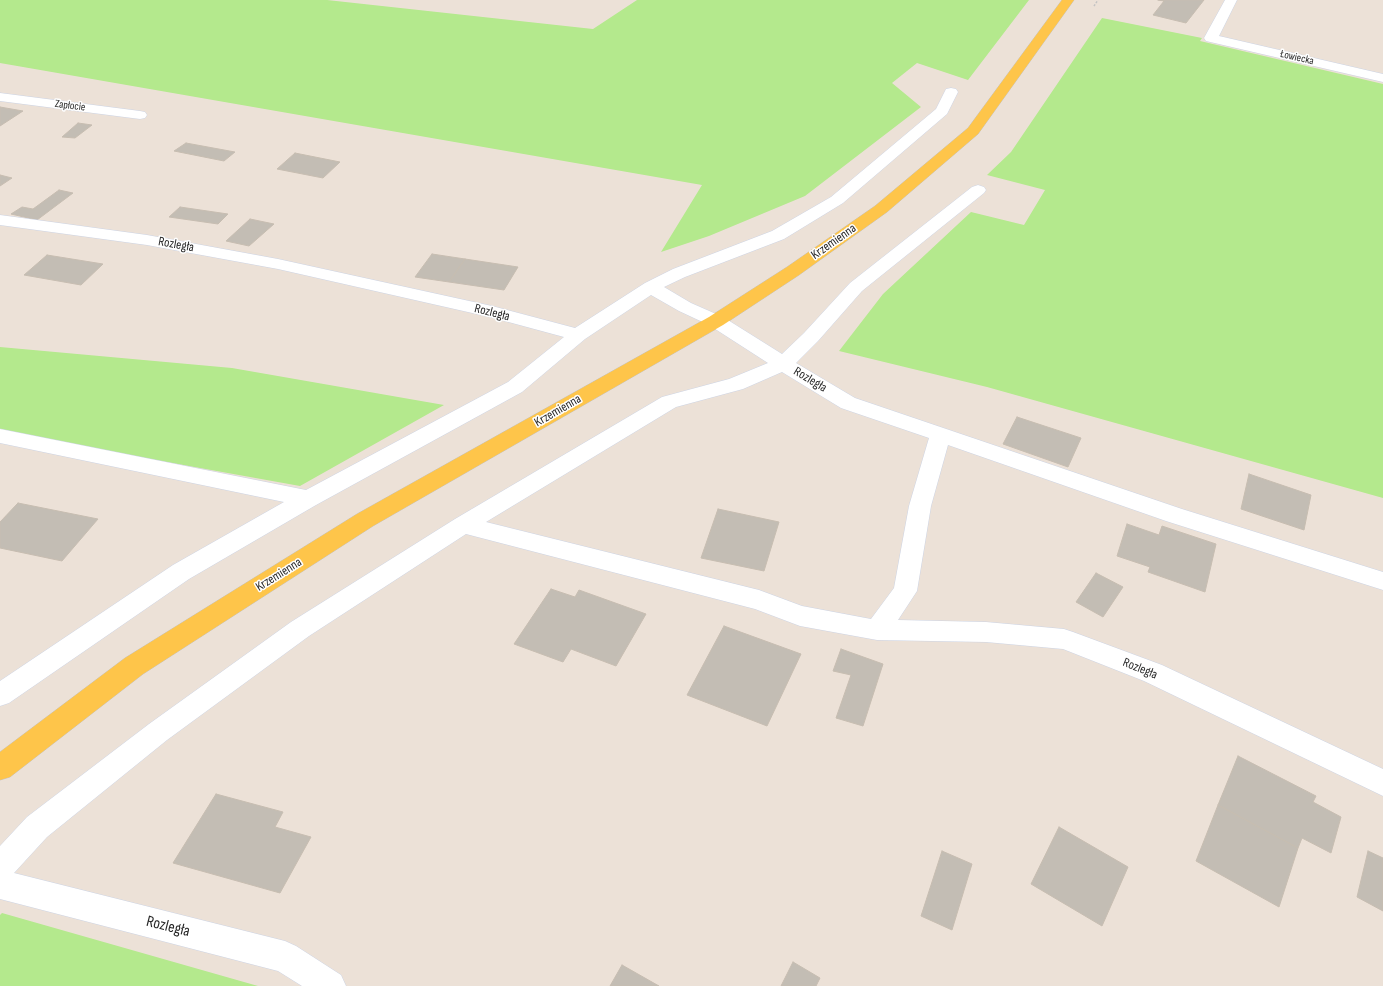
<!DOCTYPE html>
<meta charset="utf-8">
<style>
body{margin:0}
canvas{display:block;background:#ece1d7}
</style>
<canvas width="1383" height="986"></canvas>
<script>
const c = document.querySelector('canvas').getContext('2d');
c.lineJoin = 'round';
function fillPath(path, color) { c.fillStyle = color; c.fill(path, 'evenodd'); }
const toPath = rows => new Path2D(rows.map(r => 'M' + r).join(''));
function trace(path, color, width, dash) { c.strokeStyle = color; c.lineWidth = width; c.lineCap = dash ? 'butt' : 'round'; c.setLineDash(dash || []); c.stroke(path); }
function drawText(font, color, halo, rows, align = 'center') {
  c.font = font + ' "Sofia Sans Condensed",sans-serif'; c.lineWidth = 3; c.setLineDash([]); c.textBaseline = 'middle'; c.strokeStyle = halo; c.fillStyle = color; for (const [text, x, y, turn = 0] of rows) {
    c.save(); c.translate(x, y); c.rotate((+turn || 0) * Math.PI / 180); c.textAlign = isNaN(turn) ? turn : align; if (halo) c.strokeText(text, 0, 0); c.fillText(text, 0, 0); c.restore();
  }
}
fillPath(toPath([
 [0,0,327,0,593,29,637,0,1029,0,968,80,917,63,892,83,921,107,805,196,709,236,661,252,702,185,0,63],
 [1102,18,1202,38,1200,41,1383,84,1383,498,987,387,839,351,883,294,971,212,1024,225,1045,190,987,175,1011,152],
 [0,347,232,368,444,405,300,486,0,432],
 [2,913,258,986,0,986,0,915]
]), '#b4e98d');
const building = toPath([
 [1158,0,1204,0,1186,23,1153,15,1164,1,1158,0],
 [0,107,23,111,0,126,0,107],
 [78,123,92,125,75,138,62,137,78,123],
 [186,143,235,152,224,161,174,151,186,143],
 [295,153,340,162,323,178,277,169,295,153],
 [0,175,12,178,0,186,0,175],
 [59,190,73,193,37,220,11,214,22,207,33,209,59,190],
 [180,207,228,214,218,224,169,217,180,207],
 [250,219,274,224,249,246,226,241,250,219],
 [432,254,465,259,449,282,415,277,432,254],
 [47,255,103,264,81,285,24,275,47,255],
 [465,259,518,267,504,290,449,282,465,259],
 [1017,417,1081,438,1068,467,1003,444,1017,417],
 [1249,474,1311,495,1304,530,1241,509,1249,474],
 [18,503,98,519,62,561,0,548,0,522,18,503],
 [718,509,779,522,764,571,701,558,718,509],
 [1127,524,1159,535,1162,526,1216,544,1205,592,1148,572,1150,567,1117,556,1127,524],
 [1096,573,1123,587,1103,617,1076,602,1096,573],
 [551,589,575,597,579,590,646,614,616,666,571,649,563,662,514,644,551,589],
 [724,626,801,654,767,726,687,695,724,626],
 [841,649,883,664,863,726,836,718,851,675,833,671,841,649],
 [1238,756,1316,796,1313,802,1341,817,1331,853,1302,838,1298,848,1218,805,1238,756],
 [216,794,283,812,275,827,311,837,280,893,173,863,216,794],
 [1218,805,1298,848,1279,907,1196,861,1218,805],
 [1059,827,1128,867,1102,926,1031,884,1059,827],
 [942,851,972,864,952,930,921,916,942,851],
 [1368,851,1383,858,1383,911,1357,897,1368,851],
 [793,962,820,978,816,986,781,986,793,962],
 [622,965,659,986,610,986,622,965]
]);
fillPath(building, '#c3bdb4');
trace(building, '#c7bdb1', 1);
const minor = toPath([
 [1225,0,1237,0,1219,36,1383,74,1383,82,1206,41,1204,38,1225,0],
 [951,88,956,89,958,92,947,114,843,203,784,239,685,277,664,287,691,303,723,317,782,354,804,333,850,283,972,187,978,185,984,187,986,190,984,193,862,291,818,341,796,363,855,398,1182,509,1383,572,1383,590,1166,521,948,445,931,506,917,591,898,620,986,622,1064,629,1073,632,1162,665,1383,769,1383,796,1144,681,1063,649,986,642,877,640,800,626,755,609,466,534,309,636,167,740,47,837,14,873,285,941,296,946,341,975,346,986,302,986,278,971,0,899,0,846,27,817,149,724,291,622,455,519,662,397,729,379,768,363,709,325,679,311,651,295,585,339,522,392,316,505,189,579,9,703,0,706,0,681,173,565,284,502,0,443,0,429,306,490,508,382,564,337,490,317,278,269,147,245,0,225,0,215,147,235,278,259,492,306,575,328,645,283,673,269,772,231,831,197,936,109,946,89,951,88],
 [782,372,841,408,929,438,909,506,894,588,871,619,802,606,759,590,486,522,676,407,743,389,782,372],
 [0,93,140,111,145,112,147,115,145,118,140,119,0,101,0,93]
]);
const major = toPath([
 [1062,0,1074,0,978,134,887,212,799,275,723,325,373,526,143,674,10,777,0,780,0,752,125,658,357,514,709,317,787,267,875,206,968,128,1062,0]
]);
trace(minor, '#ccd3e3', 1);
trace(major, '#c3c3c3', 1);
trace(toPath([
 [1094,6,1098,0]
]), '#c3c3c3', 1.5, [2, 1.5]);
fillPath(minor, '#fff');
fillPath(major, '#fec54a');
drawText('11px', '#282828', '#fff', [
 ["Łowiecka",1297,58,13],
 ["Zapłocie",70,106,7]
]);
drawText('13px', '#282828', '#fff', [
 ["Krzemienna",834,242,-35],
 ["Rozległa",176,245,10],
 ["Rozległa",492,313,14],
 ["Rozległa",810,380,31],
 ["Krzemienna",558,411,-30],
 ["Krzemienna",279,575,-32],
 ["Rozległa",1140,669,22]
]);
drawText('16px', '#282828', '#fff', [
 ["Rozległa",168,927,14]
]);
</script>
